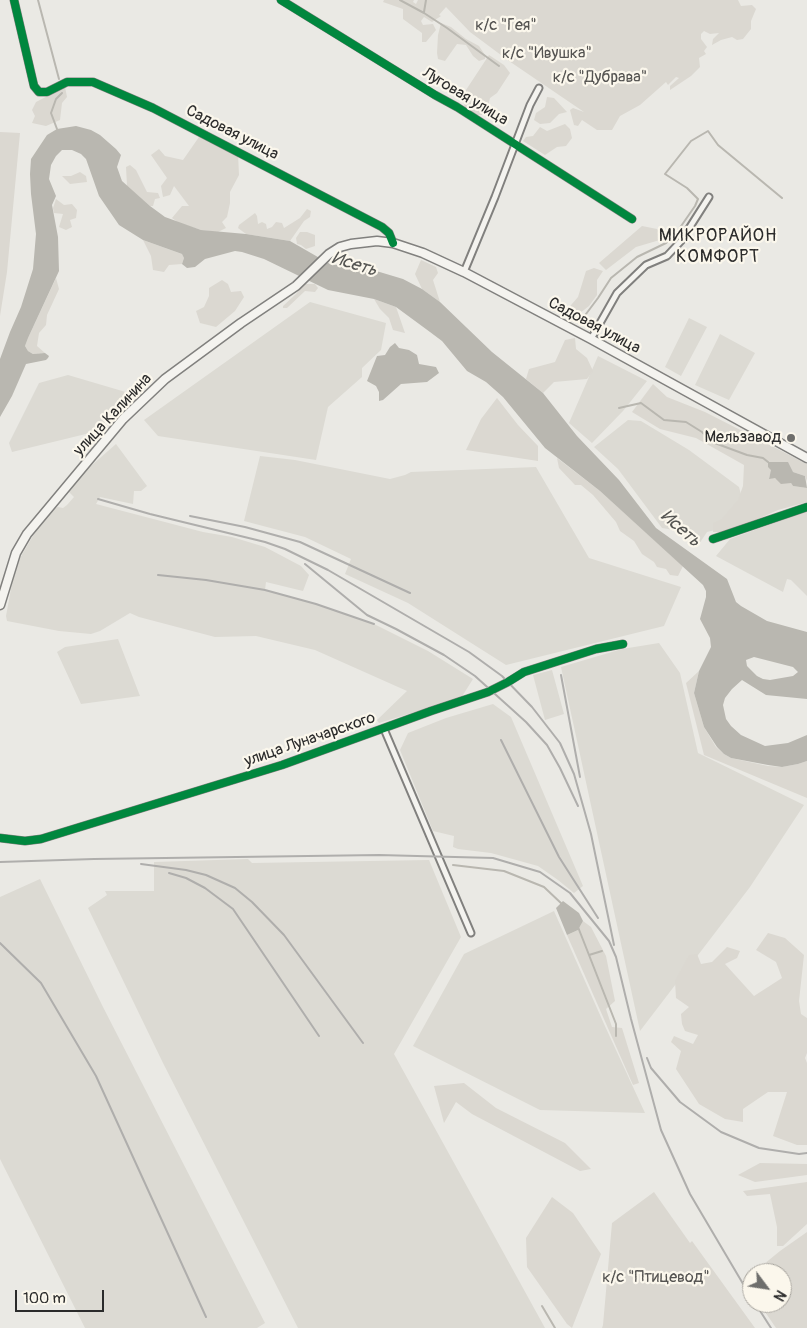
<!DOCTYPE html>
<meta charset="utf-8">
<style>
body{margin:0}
#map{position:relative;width:807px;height:1328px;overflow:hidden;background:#eae9e4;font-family:Pangolin,sans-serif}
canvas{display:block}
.north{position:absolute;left:742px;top:1263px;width:50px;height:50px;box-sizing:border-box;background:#fbf7ec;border:1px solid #a8a59f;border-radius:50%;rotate:121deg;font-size:14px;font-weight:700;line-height:20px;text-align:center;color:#2b2b2b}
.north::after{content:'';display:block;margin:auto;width:18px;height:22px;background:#6e6e6c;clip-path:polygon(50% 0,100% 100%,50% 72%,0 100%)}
.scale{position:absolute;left:15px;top:1290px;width:89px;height:22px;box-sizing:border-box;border:2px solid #2b2b2b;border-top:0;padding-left:6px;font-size:15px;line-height:18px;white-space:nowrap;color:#2b2b2b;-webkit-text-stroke:4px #fbf7ec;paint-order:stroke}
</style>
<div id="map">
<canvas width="807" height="1328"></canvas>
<div class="north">N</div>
<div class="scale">100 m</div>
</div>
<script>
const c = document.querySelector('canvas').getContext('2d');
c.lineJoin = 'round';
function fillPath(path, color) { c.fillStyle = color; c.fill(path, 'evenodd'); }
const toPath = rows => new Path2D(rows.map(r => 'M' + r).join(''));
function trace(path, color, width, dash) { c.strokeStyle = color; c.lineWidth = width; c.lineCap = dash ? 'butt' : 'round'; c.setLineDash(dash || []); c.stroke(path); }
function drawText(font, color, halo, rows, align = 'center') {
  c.font = font + ' Pangolin,sans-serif'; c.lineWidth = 4.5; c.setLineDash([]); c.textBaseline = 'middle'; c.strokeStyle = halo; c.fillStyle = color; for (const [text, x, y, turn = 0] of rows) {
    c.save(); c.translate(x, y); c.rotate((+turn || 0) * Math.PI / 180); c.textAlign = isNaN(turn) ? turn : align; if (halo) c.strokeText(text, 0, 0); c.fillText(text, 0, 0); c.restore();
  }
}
fillPath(toPath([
 [310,302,386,323,381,350,362,368,362,377,328,407,316,460,158,436,144,420],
 [689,318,707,327,681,376,665,367],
 [720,334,755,353,729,400,695,385],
 [598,356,647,381,623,411,592,443,569,423],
 [68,375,129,393,98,431,12,452,9,443,39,383],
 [628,420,641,421,689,450,739,487,748,522,707,532,697,547,674,530,662,528,618,469,594,447],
 [116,444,147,486,141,491,134,491,133,504,100,497,96,504,203,532,232,537,265,547,301,566,309,575,303,591,266,582,265,590,316,604,374,624,428,651,473,679,461,698,379,723,377,720,407,691,315,650,256,636,215,637,139,617,130,613,100,631,91,634,59,631,7,621,6,616,13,578,20,558,37,529,51,509,58,507,63,508,67,505,74,497,69,492,84,472],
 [260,456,295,460,390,479,405,475,411,472,536,467,589,558,681,587,664,626,506,665,408,603,345,574,351,559,305,537,244,521],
 [807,511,807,596,791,580,787,579,783,592,716,556,730,539],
 [118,639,140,696,81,704,57,652,65,647],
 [659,643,680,673,698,753,804,805,750,887,640,1031,561,667,622,649],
 [552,670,564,714,545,720,533,675],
 [493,704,511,717,583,886,574,893,558,880,538,866,491,853,458,849,453,847,454,836,433,831,400,750,408,733,446,718],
 [248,859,252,863,429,860,461,937,394,1054,545,1328,298,1328,163,1063,88,908,107,895,105,891,154,891,154,862],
 [40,879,103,1007,265,1323,257,1328,85,1328,0,1159,0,897],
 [554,911,604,1024,645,1113,540,1110,413,1046,464,954]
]), '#dcdad3');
fillPath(toPath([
 [384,0,414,0,413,2,416,4,418,0,738,0,741,6,752,5,756,9,751,21,751,29,743,39,737,40,732,37,721,40,712,45,713,39,719,33,710,34,704,31,701,34,701,39,707,47,704,51,706,54,699,58,700,67,691,76,670,90,670,86,679,78,676,77,668,85,666,82,640,105,620,116,612,130,597,130,582,120,578,126,574,125,570,110,573,108,584,112,509,61,470,32,446,7,439,15,441,16,432,22,424,17,421,21,423,25,433,24,436,30,426,42,422,42,422,33,403,19,403,9,383,2],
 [441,23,451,27,466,39,479,46,485,55,485,59,479,61,473,56,466,45,457,44,445,61,438,59,437,53,438,35],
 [489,55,504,65,510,73,497,93,490,98,487,110,482,115,473,115,465,108,463,100,466,90],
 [65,87,67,97,62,103,60,120,46,126,32,123,35,116,32,110,36,102],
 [547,97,554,98,567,112,559,114,550,123,540,124,534,120,536,113,545,107],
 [565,124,570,129,572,138,566,146,557,147,545,155,523,141,526,137,533,136,540,127,547,131],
 [0,132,20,133,7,272,0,316],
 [199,137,238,154,239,175,230,192,230,203,227,217,222,222,226,228,218,232,201,230,179,223,172,218,182,206,189,206,174,186,170,195,163,197,161,186,167,178,151,155,159,149,165,156,183,160],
 [130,165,136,170,147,192,158,193,160,198,155,199,153,206,150,206,127,186,126,167],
 [80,172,86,176,87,182,70,184,62,176,71,176],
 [56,199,64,205,72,204,77,210,76,218,70,220,72,227,66,230,59,227,63,214,54,213,53,208],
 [307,209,311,211,310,217,304,221,290,241,246,234,238,228,239,225,255,213,257,216,258,224,262,222,266,224,267,229,272,227,276,222,282,223,284,228,300,218],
 [642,226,657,229,670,237,636,247,606,270,599,263],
 [300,232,307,232,315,235,315,246,306,249,301,245,297,244,296,238],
 [143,240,182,254,184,258,182,264,169,265,164,272,153,270,151,256],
 [421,260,436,267,438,273,433,280,440,302,422,289,415,274],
 [594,268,603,271,597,280,597,295,589,306,575,317,567,317,565,312,578,297,586,271],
 [56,278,59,289,47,315,46,325,39,333,37,346,45,353,33,354,28,351,25,346,28,338],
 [222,280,228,284,231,292,241,291,244,297,235,311,216,327,200,323,196,311,204,307,209,296,209,288],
 [304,284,315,284,318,288,315,292,305,291,287,308,283,308,283,306,296,294],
 [374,299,396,307,405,333,393,330,389,318,380,309],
 [575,338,576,349,587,358,593,371,587,379,554,382,543,393,526,379,529,369,555,362,565,340],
 [653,384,667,397,705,412,807,464,807,481,805,476,793,472,772,470,769,478,775,478,791,483,793,486,807,488,807,502,778,510,729,532,713,532,713,523,722,519,738,500,743,486,744,465,696,438,660,429,632,412],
 [497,398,518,425,538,446,538,461,466,450,481,419],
 [557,458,600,491,683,566,678,576,670,575,666,569,657,567,654,562,642,554,634,541,620,531,616,522,593,495,581,485,575,485,559,468],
 [699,671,694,693,704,727,716,747,724,754,731,758,768,766,782,767,798,764,807,761,807,798,704,755,686,683],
 [583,921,591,927,606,956,615,1001,606,1009,612,1027,622,1028,639,1083,633,1085,567,935,578,930],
 [768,933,785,938,804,955,799,1001,801,1014,807,1018,807,1053,805,1058,807,1063,807,1145,797,1145,773,1136,787,1092,768,1092,743,1109,743,1122,725,1119,699,1104,676,1069,681,1051,671,1042,674,1036,693,1044,698,1035,685,1031,682,1024,681,1014,689,1007,676,998,675,981,689,955,697,954,701,964,712,962,727,947,740,951,737,958,725,964,754,996,782,978,776,962,756,950],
 [464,1083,496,1108,565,1143,591,1169,580,1171,472,1114,456,1102,444,1123,434,1086],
 [760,1163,807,1164,807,1175,755,1182,738,1175],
 [807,1182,807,1224,783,1246,777,1246,777,1227,770,1194,747,1196,743,1191],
 [654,1192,690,1243,692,1241,755,1328,602,1328,603,1325,612,1223],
 [552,1197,573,1213,601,1254,572,1328,567,1324,527,1267,526,1238],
 [807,1232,807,1328,776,1328,759,1303,782,1303,782,1273,753,1273,780,1251]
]), '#dbd8d1');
fillPath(toPath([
 [76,126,91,130,100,135,116,149,121,155,117,167,122,181,150,206,165,217,201,230,246,234,290,241,330,264,373,270,403,279,422,289,440,302,492,352,543,393,577,436,619,480,656,528,727,579,736,602,741,606,767,621,807,632,807,699,766,695,742,680,732,689,725,698,723,705,726,719,731,726,741,735,765,746,788,743,807,735,807,761,798,764,782,767,768,765,731,758,724,754,717,747,704,727,694,693,699,671,711,647,710,638,700,619,706,597,706,591,703,585,600,491,545,448,503,397,486,382,467,371,442,341,430,332,396,307,374,299,328,290,264,259,242,252,235,251,205,259,195,267,187,268,182,264,184,258,182,254,143,240,119,225,99,196,86,159,81,154,72,150,62,150,56,156,51,165,49,179,56,196,52,205,58,237,59,271,28,338,25,346,28,351,33,354,45,353,49,356,48,358,46,360,26,364,12,396,0,417,0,359,10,332,21,307,33,269,36,234,31,194,30,174,31,159,47,135,57,129],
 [754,657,793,667,798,672,793,676,770,680,763,679,757,676,747,666,746,660],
 [395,343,399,348,409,350,417,355,419,364,436,367,439,373,427,382,401,384,383,400,379,401,379,392,376,386,367,381,377,356,385,355,390,347],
 [768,462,788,462,793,472,805,476,807,488,793,486,791,483,781,484,775,478,769,479,771,470,768,467],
 [563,901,579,913,583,921,578,930,567,935,556,908]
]), '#b9b7b0');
trace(toPath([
 [38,0,59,79],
 [400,0,424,13,447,28,499,66],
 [424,12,426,0],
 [57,129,51,113,56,99,62,93],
 [580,322,598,298,611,278,637,257,666,243,677,232,695,206,698,199,687,188,665,174,691,141,708,131,718,145,782,198],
 [619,408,641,403,664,420,686,422,702,432,712,442,747,455,763,458,768,462],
 [453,865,504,871,544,887,563,905],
 [578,927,589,955],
 [602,951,589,955,616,1024,616,1036],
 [542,1306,555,1328]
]), '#b9b7b0', 2);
const minor = toPath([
 [14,0,34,86,39,92,47,92,67,82,93,82,153,108,382,227,389,233,393,243],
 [281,0,435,95,457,107,632,219],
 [464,272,495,197,530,105,539,88],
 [591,339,617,293,646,265,667,256,681,241,709,197],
 [713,539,807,507],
 [384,729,471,933],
 [0,838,25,841,41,839,207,788,282,765,431,711,488,692,508,682,524,672,596,649,623,644]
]);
const secondary = toPath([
 [0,605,16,553,27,534,123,419,165,379,241,323,296,286,329,254,340,247,351,244,377,241,393,243,423,253,464,272,591,339,807,458]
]);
trace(minor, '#81807e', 9);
trace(secondary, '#81807e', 11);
trace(minor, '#f4f3ef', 5);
trace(secondary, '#f4f3ef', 8);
trace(toPath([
 [98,499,150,514,265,542,285,549,328,570,469,652,502,676,532,707,560,743,574,774,591,834,614,945],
 [190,516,245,527,300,542,410,593],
 [305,564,367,615,396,629,444,655,475,676,526,722,547,745,560,768,578,806],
 [158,575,206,580,265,590,316,604,374,624],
 [561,675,580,777],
 [501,740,559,857,598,918],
 [0,862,94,859,379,855,493,858,540,872,570,893,609,941,616,957,631,1019,661,1130,690,1194,752,1299],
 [141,864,186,870,206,875,235,888,252,902,284,935,363,1043],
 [169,873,186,878,205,888,233,909,319,1036],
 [0,943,41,983,96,1076,206,1317],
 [647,1058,651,1068,680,1102,721,1132,759,1148,799,1154,807,1153],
 [755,1303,771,1328]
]), '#afaeac', 2);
trace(toPath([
 [14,0,34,86,39,92,47,92,67,82,93,82,153,108,382,227,389,233,393,243],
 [281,0,435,95,457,107,632,219],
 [713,539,807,507],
 [0,838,25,841,41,839,207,788,282,765,431,711,488,692,508,682,524,672,596,649,623,644]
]), '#00873e', 8);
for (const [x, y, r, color] of [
 [791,438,5,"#6e6e6c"]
]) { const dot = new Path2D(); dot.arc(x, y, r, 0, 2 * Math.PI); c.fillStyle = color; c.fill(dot); trace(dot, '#fbf7ec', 2); }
drawText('16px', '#545351', '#fbf7ec', [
 ["к/с \"Гея\"",506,26],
 ["к/с \"Ивушка\"",547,54],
 ["к/с \"Дубрава\"",600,78],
 ["к/с \"Птицевод\"",656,1278]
]);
drawText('16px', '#2b2b2b', '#fbf7ec', [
 ["Луговая улица",465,97,31],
 ["Садовая улица",232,133,27],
 ["Садовая улица",594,326,28],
 ["улица Калинина",113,415,-47],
 ["улица Луначарского",310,740,-19]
]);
drawText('16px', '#2b2b2b', '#fbf7ec', [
 ["Мельзавод",781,438]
], 'right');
c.letterSpacing = '1px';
drawText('18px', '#2b2b2b', '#fbf7ec', [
 ["МИКРОРАЙОН",718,236],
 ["КОМФОРТ",718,257]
]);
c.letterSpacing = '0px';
drawText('italic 18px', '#555552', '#fbf7ec', [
 ["Исеть",354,265,17],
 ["Исеть",680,529,41]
]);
</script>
